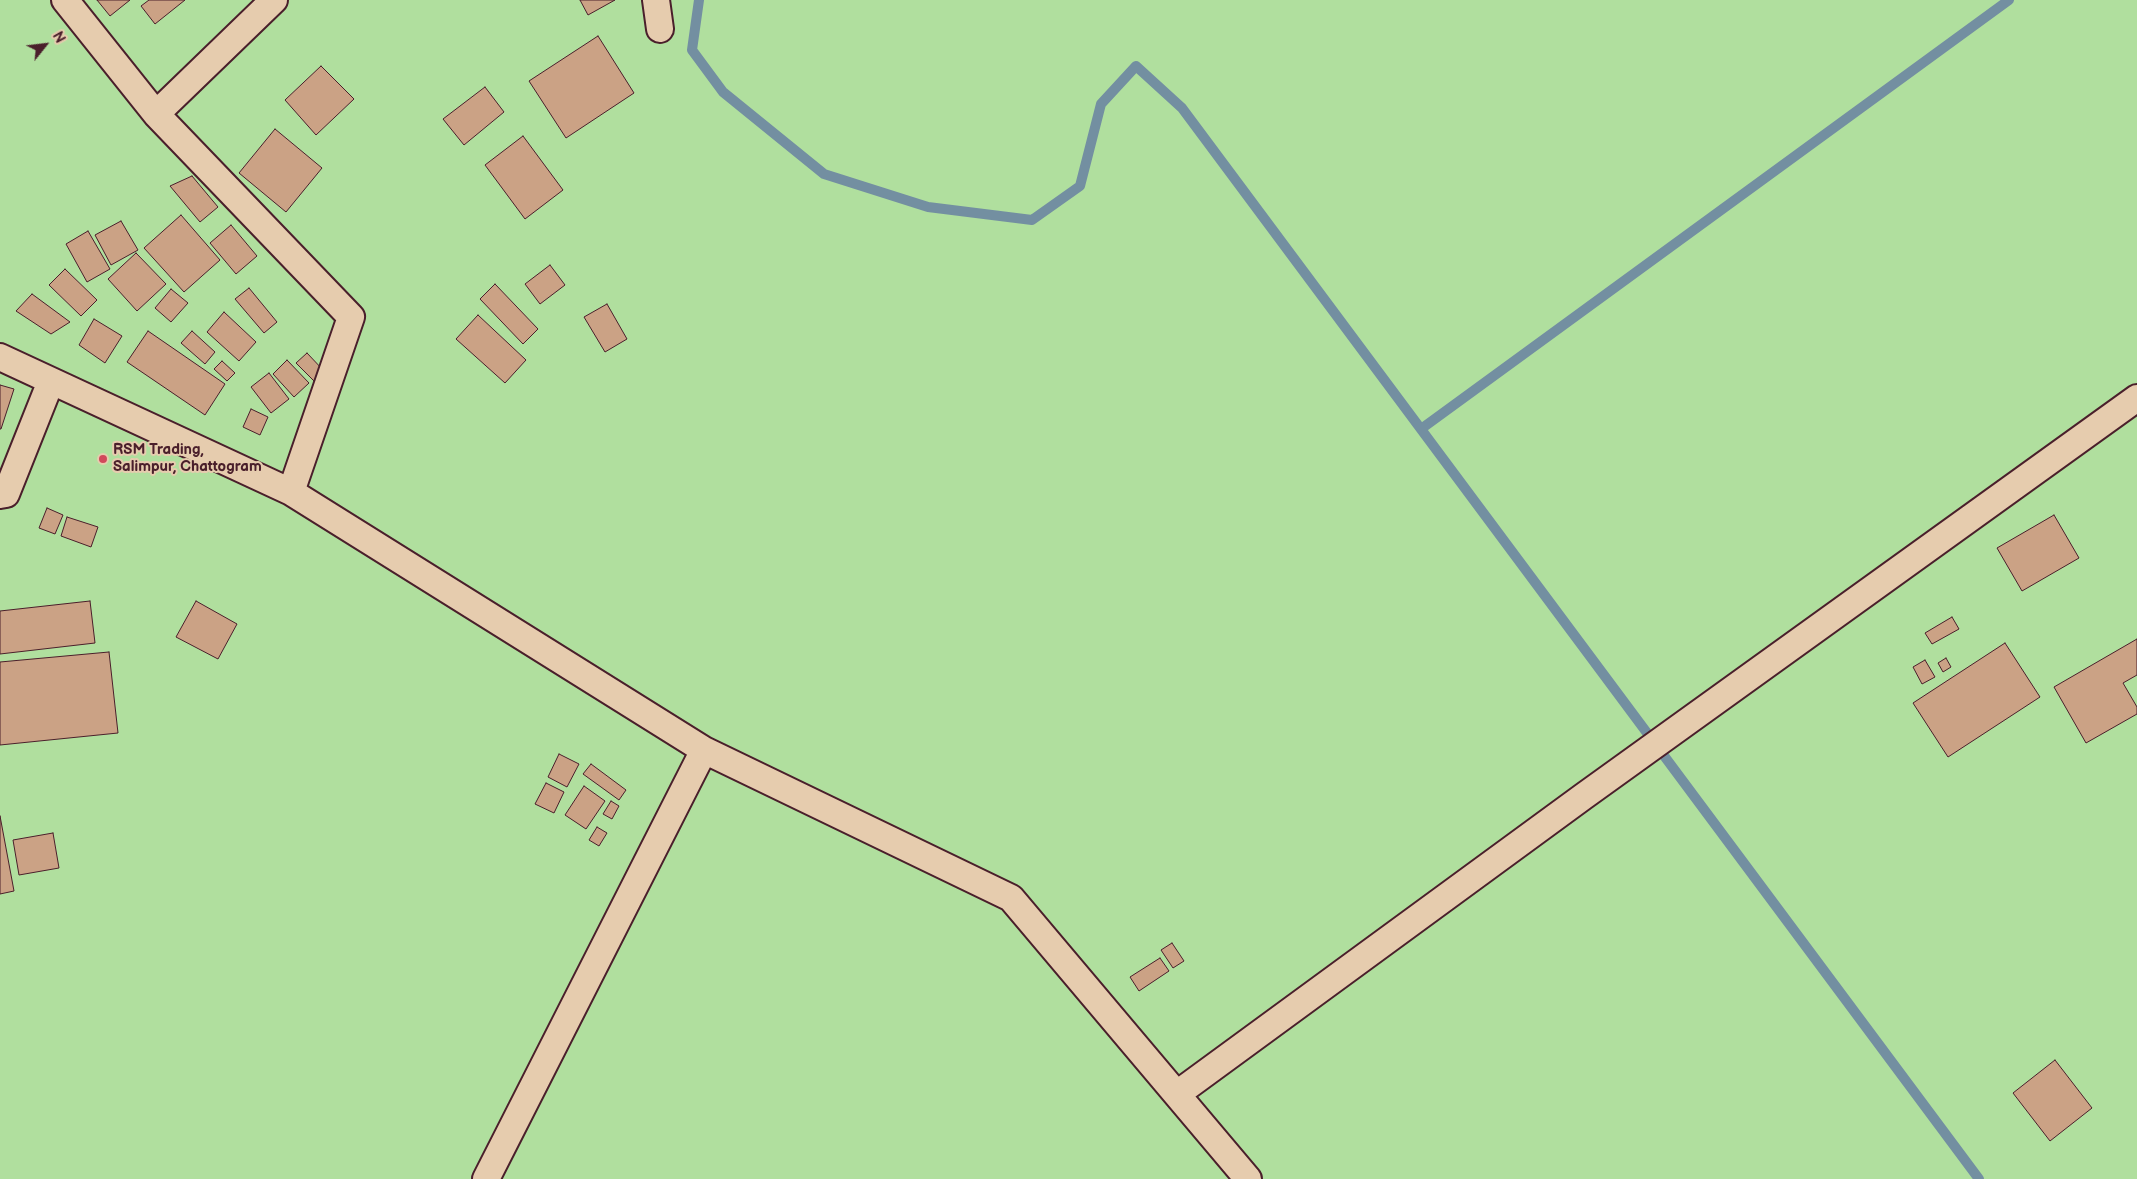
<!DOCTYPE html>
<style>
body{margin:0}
#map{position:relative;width:2137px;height:1179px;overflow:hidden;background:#e9caaa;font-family:"Balsamiq Sans",sans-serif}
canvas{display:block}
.north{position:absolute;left:20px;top:20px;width:50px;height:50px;-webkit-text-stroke:4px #e6ccae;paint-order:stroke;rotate:61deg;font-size:14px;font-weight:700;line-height:20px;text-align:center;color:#4a1f2b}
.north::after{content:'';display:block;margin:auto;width:18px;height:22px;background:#4a1f2b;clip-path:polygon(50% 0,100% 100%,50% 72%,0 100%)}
</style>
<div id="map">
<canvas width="2137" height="1179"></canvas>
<div class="north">N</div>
</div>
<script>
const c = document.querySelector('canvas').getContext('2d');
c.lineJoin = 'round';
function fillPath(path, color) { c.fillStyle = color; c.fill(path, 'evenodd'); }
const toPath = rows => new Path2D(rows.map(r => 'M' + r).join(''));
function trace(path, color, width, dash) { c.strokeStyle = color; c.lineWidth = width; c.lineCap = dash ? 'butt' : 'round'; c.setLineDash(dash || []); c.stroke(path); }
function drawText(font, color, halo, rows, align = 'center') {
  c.font = font + ' "Balsamiq Sans",sans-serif'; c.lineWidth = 4; c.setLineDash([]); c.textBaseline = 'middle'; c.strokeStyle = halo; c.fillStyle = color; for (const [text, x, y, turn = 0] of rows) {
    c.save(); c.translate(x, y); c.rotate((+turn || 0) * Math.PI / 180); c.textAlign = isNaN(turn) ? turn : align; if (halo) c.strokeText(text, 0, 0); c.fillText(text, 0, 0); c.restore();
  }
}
fillPath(toPath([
 [0,0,2137,0,2137,1179,0,1179]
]), '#b0df9e');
trace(toPath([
 [699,0,692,50,723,92,824,174,928,207,1032,220,1080,186,1101,104,1136,66,1182,108,1979,1179],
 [1421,429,2009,0]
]), '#738fa1', 10);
const building = toPath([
 [97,0,130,0,110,16,97,0],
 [149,0,185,0,155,24,141,6,149,0],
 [580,0,615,0,588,15,580,0],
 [598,36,634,93,566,138,529,81,598,36],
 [321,66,354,99,316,135,285,100,321,66],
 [485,87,504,112,464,145,443,119,485,87],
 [275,129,322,168,286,212,239,173,275,129],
 [523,136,563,190,525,219,485,165,523,136],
 [192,176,218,207,200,222,170,186,192,176],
 [181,215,220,260,184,292,144,248,181,215],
 [121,221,138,250,111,265,95,235,121,221],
 [231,225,257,256,236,274,210,243,231,225],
 [88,231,110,269,87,282,66,244,88,231],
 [136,253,166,284,137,311,108,279,136,253],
 [550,265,565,285,540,304,525,284,550,265],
 [65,269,97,300,81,316,49,285,65,269],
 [495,284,538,329,523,344,480,299,495,284],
 [249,288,277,322,264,333,235,299,249,288],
 [171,289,188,303,171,322,155,308,171,289],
 [32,294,70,322,51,334,16,311,32,294],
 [607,304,627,339,605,352,584,317,607,304],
 [224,312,256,342,239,361,207,332,224,312],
 [478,315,526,360,505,383,456,339,478,315],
 [94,319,122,336,105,363,79,345,94,319],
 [148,331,225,384,205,415,127,362,148,331],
 [192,331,215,352,205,364,181,343,192,331],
 [307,353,324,371,314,381,296,363,307,353],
 [287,360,309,383,294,397,273,374,287,360],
 [222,361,235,373,227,381,214,369,222,361],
 [269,373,289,399,271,413,251,387,269,373],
 [0,385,14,389,1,429,0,429,0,385],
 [251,409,268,417,260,435,243,427,251,409],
 [47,508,63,515,55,534,39,528,47,508],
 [2054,515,2079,558,2022,591,1997,548,2054,515],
 [67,517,98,527,91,547,61,536,67,517],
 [90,601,95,643,0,654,0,611,90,601],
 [196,601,237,624,218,659,176,637,196,601],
 [1952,617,1959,629,1932,644,1925,633,1952,617],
 [2137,639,2137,675,2123,683,2137,707,2137,714,2086,743,2054,687,2137,639],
 [2005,643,2040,697,1948,757,1913,703,2005,643],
 [109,652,118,733,0,745,0,662,109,652],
 [1946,658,1951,667,1943,672,1938,663,1946,658],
 [1925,660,1935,677,1922,684,1913,667,1925,660],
 [559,754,579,764,567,787,548,777,559,754],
 [591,764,626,790,619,800,583,774,591,764],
 [546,783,564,792,554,813,535,804,546,783],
 [584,786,605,801,586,829,565,815,584,786],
 [611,801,619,806,612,819,603,814,611,801],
 [0,816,14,891,0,894,0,816],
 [597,827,607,833,599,846,589,840,597,827],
 [53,833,59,868,19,875,13,840,53,833],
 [1172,943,1184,961,1173,968,1161,950,1172,943],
 [1160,958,1169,971,1139,991,1130,977,1160,958],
 [2055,1060,2092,1108,2050,1141,2013,1093,2055,1060]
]);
fillPath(building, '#cba285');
trace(building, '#4a1f2b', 1);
const street = toPath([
 [65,0,156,114,351,317,291,492],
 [656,0,660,29],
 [156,114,274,0],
 [0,357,291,492,704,750,1011,898,1248,1179],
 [0,495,6,494,51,381],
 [1177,1094,1584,796,2137,398],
 [486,1179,704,750]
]);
trace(street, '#4a1f2b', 30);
trace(street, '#e6ccae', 26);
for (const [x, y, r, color] of [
 [103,459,5,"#d1495b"]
]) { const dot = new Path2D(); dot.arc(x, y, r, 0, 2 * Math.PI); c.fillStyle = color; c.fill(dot); trace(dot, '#e6ccae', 2); }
drawText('bold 15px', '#4a1f2b', '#e6ccae', [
 ["RSM Trading,",113,450],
 ["Salimpur, Chattogram",113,467]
], 'left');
</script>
